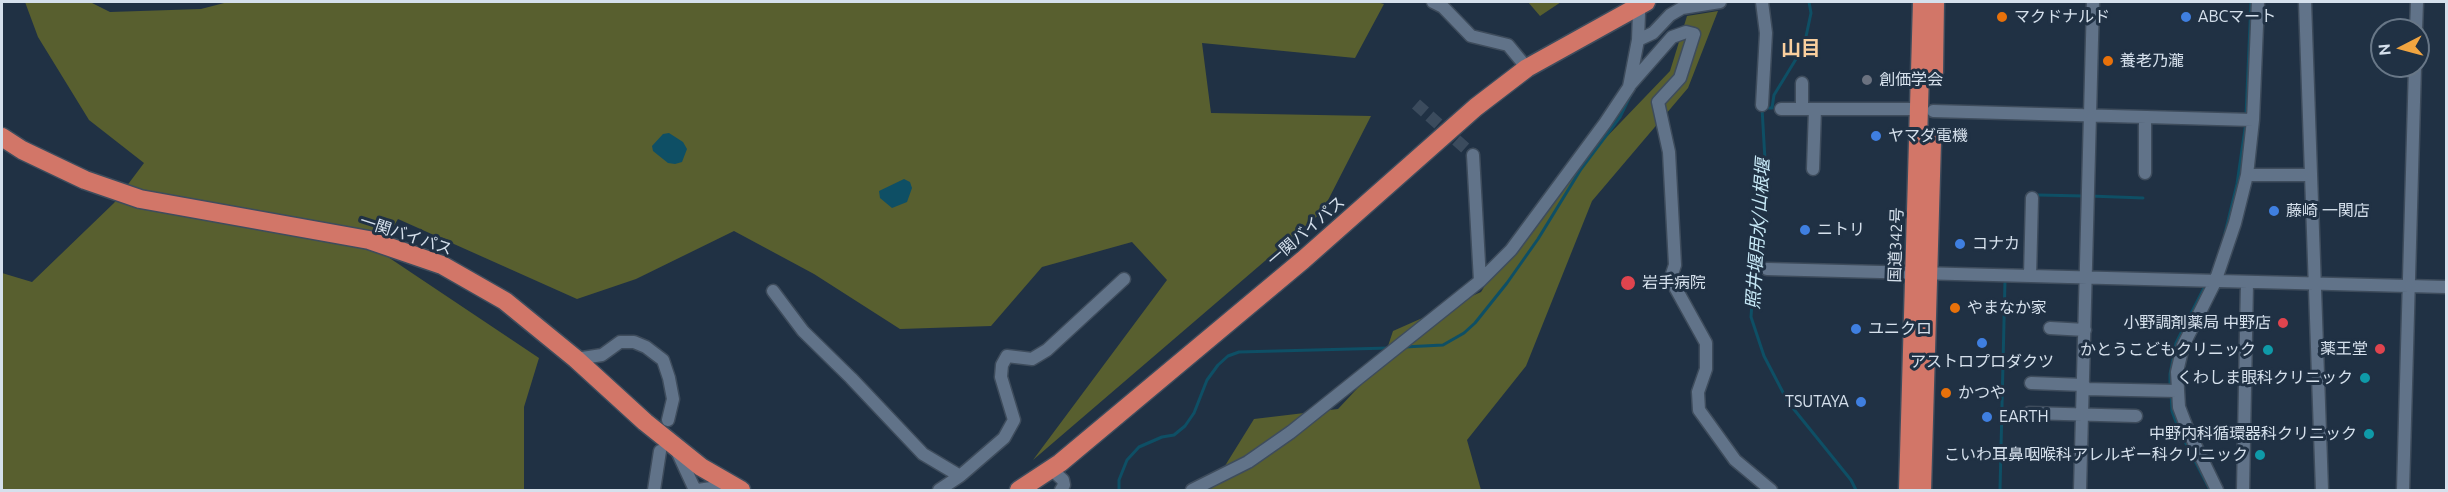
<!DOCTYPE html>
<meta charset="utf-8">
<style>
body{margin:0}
#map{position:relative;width:2448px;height:492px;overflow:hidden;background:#203144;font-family:Ubuntu,sans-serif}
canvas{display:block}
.frame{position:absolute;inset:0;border:3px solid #d5e0ec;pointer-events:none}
.north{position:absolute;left:2370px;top:18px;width:60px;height:60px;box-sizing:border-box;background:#203144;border:2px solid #687787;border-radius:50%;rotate:264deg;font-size:16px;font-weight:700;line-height:24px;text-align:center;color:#d5e0ec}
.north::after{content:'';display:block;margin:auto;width:21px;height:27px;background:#f1a540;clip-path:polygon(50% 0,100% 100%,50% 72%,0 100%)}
</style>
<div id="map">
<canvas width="2448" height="492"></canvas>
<div class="frame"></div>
<div class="north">N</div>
</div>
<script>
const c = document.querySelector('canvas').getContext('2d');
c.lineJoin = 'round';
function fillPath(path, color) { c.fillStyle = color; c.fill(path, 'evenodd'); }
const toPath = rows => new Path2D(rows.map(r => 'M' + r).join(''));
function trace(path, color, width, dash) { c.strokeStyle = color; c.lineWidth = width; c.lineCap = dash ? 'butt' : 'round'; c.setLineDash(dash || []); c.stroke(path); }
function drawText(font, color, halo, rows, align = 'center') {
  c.font = font + ' Ubuntu,"Noto Sans JP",sans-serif'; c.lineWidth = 6; c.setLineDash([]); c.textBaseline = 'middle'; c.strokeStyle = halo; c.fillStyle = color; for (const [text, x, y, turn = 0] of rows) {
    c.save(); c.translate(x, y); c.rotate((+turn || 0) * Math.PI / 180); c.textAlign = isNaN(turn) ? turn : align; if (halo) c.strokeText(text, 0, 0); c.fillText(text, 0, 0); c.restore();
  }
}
fillPath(toPath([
 [25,2,90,2,110,12,201,9,228,2,1376,2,1384,4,1355,58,1202,43,1211,113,1371,116,1322,212,1033,460,1167,280,1132,242,1042,267,991,326,900,329,814,274,734,231,636,279,577,299,398,219,379,251,539,358,524,407,524,490,2,490,2,273,32,282,114,203,144,163,89,120,38,37],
 [1528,2,1561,2,1540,16],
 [1718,11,1688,88,1592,201,1526,366,1467,440,1481,490,1210,490,1254,419,1338,409,1383,361,1393,331,1481,292,1523,224,1670,71,1687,16]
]), '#585f2f');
fillPath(toPath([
 [669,133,683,142,687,149,682,162,675,164,668,163,653,151,652,146,663,134],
 [904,179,910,182,912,188,907,202,892,208,880,198,879,191]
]), '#0e4f65');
trace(toPath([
 [1809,2,1811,13,1804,46,1774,95,1772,108,1762,108,1765,160,1756,243,1751,317,1764,356,1788,402,1851,480,1856,490],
 [2246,115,2251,2],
 [2038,195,2084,196],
 [2090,196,2143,198],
 [2225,233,2237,184,2246,122],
 [1404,347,1443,345,1464,333,1475,323,1507,283,1538,239,1581,169,1620,117,1634,88],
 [2170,386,2170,374,2176,343,2206,284],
 [2171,393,2172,411,2179,430,2210,490],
 [1119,490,1119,480,1127,460,1139,447,1162,437,1174,435,1185,426,1194,413,1207,380,1218,365,1228,356,1239,352,1389,348],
 [2000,490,2005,280]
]), '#0e4f65', 3);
trace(toPath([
 [1416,104,1473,155]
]), '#3b4b5d', 12, [12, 6]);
const minor = toPath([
 [1433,2,1443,7,1471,36,1508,45,1527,68],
 [1762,2,1766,33,1762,105],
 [2305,2,2322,490],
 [2416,30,2417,2],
 [1638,40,1653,33,1670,15,1682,8,1720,2],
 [1629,86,1672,37,1686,32,1694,34,1680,78,1658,102,1669,152,1675,265,1672,274,1675,287,1706,343,1706,369,1698,392,1699,410,1735,460,1771,490],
 [1781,109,1921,109],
 [1802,109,1802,83],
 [1933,111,2253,120],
 [1473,155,1480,281],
 [1813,169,1815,109],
 [2145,173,2145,117],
 [2247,175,2311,175],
 [1767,269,2446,287],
 [2030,276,2032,198],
 [773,291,803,331,851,378,923,454,960,476],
 [2050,328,2085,330],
 [576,359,602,355,620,342,634,342,646,347,663,360,669,378,673,399,668,420],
 [2031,383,2084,385],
 [2084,389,2177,391],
 [2029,413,2136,416],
 [677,451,695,490],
 [1051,469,1063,480,1064,485,1061,490],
 [654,490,660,451],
 [698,490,731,485],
 [939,490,960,476,1004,438,1014,420,1001,377,1002,365,1007,356,1032,359,1047,350,1124,279],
 [1192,490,1248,462,1291,432,1480,281,1511,250,1605,123,1629,87,1638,40,1639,13],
 [2080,490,2093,2],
 [2217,490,2187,428,2179,407,2177,372,2183,346,2215,282,2235,223,2247,175,2253,120,2258,2],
 [2243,490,2247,283],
 [2403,490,2415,66]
]);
const highway = toPath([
 [1934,72,1935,2],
 [2,137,22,150,85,180,140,199,369,240,442,265,505,301,576,359,645,422,701,467,741,490],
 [1019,490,1060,463,1303,260,1476,107,1527,68,1646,2],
 [1908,490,1922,2],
 [1922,490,1932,141]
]);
trace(minor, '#3e4c5c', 15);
trace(highway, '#3e4c5c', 21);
trace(minor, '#617389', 12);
trace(highway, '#d27668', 18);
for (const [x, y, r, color] of [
 [2002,17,6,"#e8710a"],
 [2186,17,6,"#3f7fe0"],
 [2108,61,6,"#e8710a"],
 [1867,80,6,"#6b7280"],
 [1876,136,6,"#3f7fe0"],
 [2274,211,6,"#3f7fe0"],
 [1805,230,6,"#3f7fe0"],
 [1960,244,6,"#3f7fe0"],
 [1628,283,8,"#e0444e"],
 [1955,308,6,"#e8710a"],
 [2283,323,6,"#e0444e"],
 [1856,329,6,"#3f7fe0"],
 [1982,343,6,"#3f7fe0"],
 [2380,349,6,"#e0444e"],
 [2268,350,6,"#0f9aa8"],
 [2365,378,6,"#0f9aa8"],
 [1946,393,6,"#e8710a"],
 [1861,402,6,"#3f7fe0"],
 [1987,417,6,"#3f7fe0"],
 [2369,434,6,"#0f9aa8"],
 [2260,455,6,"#0f9aa8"]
]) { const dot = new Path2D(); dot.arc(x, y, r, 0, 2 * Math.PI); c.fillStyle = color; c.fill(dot); trace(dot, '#203144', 2); }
drawText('16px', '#d5e0ec', '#203144', [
 ["マクドナルド",2014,17],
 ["ABCマート",2198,17],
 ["養老乃瀧",2120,61],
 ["創価学会",1879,80],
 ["ヤマダ電機",1888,136],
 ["藤崎 一関店",2286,211],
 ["ニトリ",1817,230],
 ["コナカ",1972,244],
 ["岩手病院",1642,283],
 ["やまなか家",1967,308],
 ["小野調剤薬局 中野店",2271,323,"right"],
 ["ユニクロ",1868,329],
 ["薬王堂",2368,349,"right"],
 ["かとうこどもクリニック",2256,350,"right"],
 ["アストロプロダクツ",1982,362,"center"],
 ["くわしま眼科クリニック",2353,378,"right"],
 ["かつや",1958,393],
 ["TSUTAYA",1849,402,"right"],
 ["EARTH",1999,417],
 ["中野内科循環器科クリニック",2357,434,"right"],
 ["こいわ耳鼻咽喉科アレルギー科クリニック",2248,455,"right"]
], 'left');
drawText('16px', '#d5e0ec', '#203144', [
 ["一関バイパス",1306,231,-41],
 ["一関バイパス",406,235,18],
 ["国道342号",1896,245,-88]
]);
drawText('italic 18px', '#c7e9f7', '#203144', [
 ["照井堰用水/山根堰",1758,234,-86]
]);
drawText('bold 20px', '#facf9e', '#203144', [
 ["山目",1801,48]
]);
</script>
